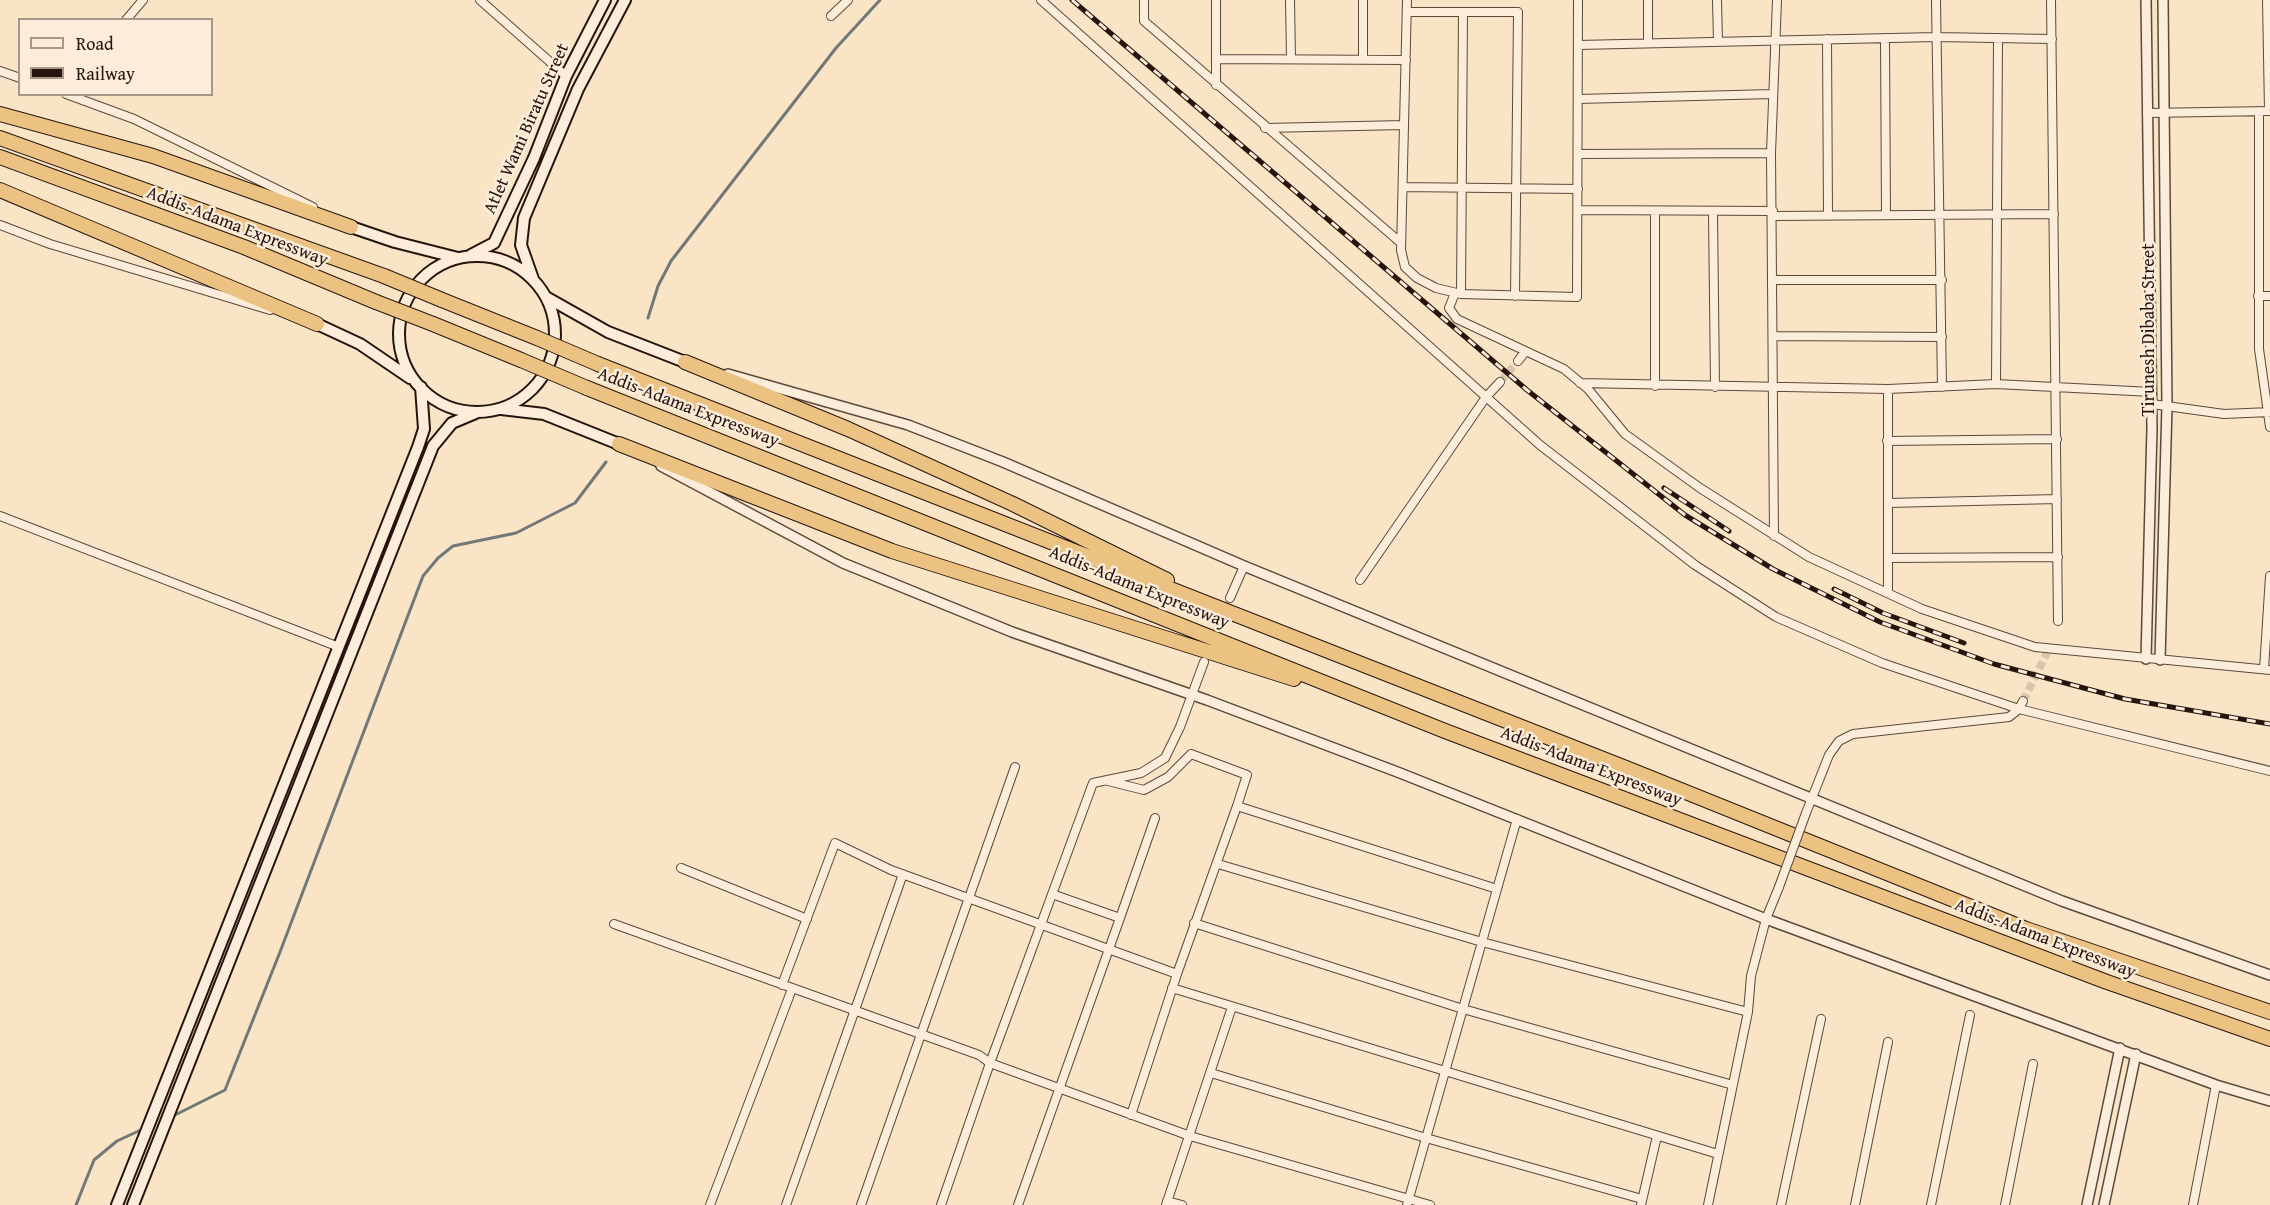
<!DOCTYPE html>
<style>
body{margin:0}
#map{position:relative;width:2270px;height:1205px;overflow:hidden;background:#f9e4c6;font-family:"Gentium Book Plus",serif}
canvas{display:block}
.legend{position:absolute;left:18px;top:18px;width:195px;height:78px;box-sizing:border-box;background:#fbedda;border:2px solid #a69788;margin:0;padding:8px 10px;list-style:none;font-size:18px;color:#26150e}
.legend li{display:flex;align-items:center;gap:12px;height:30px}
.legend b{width:30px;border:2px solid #a69788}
</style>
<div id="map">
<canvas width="2270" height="1205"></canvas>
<ul class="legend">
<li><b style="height:8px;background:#fbedda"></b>Road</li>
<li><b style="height:8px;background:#26150e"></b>Railway</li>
</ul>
</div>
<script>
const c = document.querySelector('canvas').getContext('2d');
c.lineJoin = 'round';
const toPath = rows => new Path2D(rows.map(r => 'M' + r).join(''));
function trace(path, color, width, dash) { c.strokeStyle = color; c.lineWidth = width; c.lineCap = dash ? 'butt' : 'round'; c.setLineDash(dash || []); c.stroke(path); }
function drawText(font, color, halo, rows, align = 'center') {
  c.font = font + ' "Gentium Book Plus",serif'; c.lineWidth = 5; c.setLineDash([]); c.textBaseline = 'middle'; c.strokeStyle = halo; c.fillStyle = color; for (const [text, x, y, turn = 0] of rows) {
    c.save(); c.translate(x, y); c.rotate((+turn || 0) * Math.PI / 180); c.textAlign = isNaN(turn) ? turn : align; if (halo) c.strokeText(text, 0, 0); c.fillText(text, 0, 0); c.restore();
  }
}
trace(toPath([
 [648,318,658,286,671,261,836,48,880,0],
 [171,1117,225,1090,280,952,423,576,438,558,453,546,516,533,575,503,606,462],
 [76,1205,94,1160,117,1141,143,1129]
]), '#717978', 3);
trace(toPath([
 [1500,382,1518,361],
 [1207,655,1230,598],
 [2023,701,2049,649]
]), '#d9c5aa', 8, [8, 4]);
const minor = toPath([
 [480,0,566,76],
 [1041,0,1540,445,1695,565,1776,617,1882,663,2019,709,2270,771],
 [1144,0,1144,21,1401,243],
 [1216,0,1216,85],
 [1290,0,1291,59],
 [1363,0,1363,60],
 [1407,0,1401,250,1405,267,1417,278,1436,288,1461,294,1577,297,1578,0],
 [1648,0,1648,43],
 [1717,0,1718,42],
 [1936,0,1942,387],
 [2051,0,2058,621],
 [2267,0,2269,111],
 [1407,12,1518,12,1515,296],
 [831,16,848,0],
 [126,20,143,0],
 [1885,38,1886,215],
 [1827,39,1828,215],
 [1578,45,1936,37,2052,39],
 [1216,59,1406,60],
 [0,71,20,78],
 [66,94,134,119,313,207],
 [1578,99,1772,94],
 [2259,111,2259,349,2270,427],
 [2147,113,2270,111],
 [1265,128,1404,125],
 [1578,154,1771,153],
 [1403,187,1578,189],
 [1578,210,1773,211],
 [1713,212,1715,387],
 [1773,216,2054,214],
 [0,225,50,244,270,310],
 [1772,280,1942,280],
 [1455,293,1449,308,1457,319,1564,369,1588,389,1625,434,1700,488,1809,557,1922,609,2035,647,2270,670],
 [1461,294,1463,12],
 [2258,296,2270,296],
 [1773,336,1942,337],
 [1518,361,1525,352],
 [1580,383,1888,389,1996,384,2152,392],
 [1996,384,1998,38],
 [1655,386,1655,211],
 [1888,389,1888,593],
 [2152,404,2224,414,2270,412],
 [1887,441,2057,439],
 [1888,503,2057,499],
 [0,516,339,647],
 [1774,536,1771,153,1777,0],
 [1888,558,2058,557],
 [1360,580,1486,397,1500,382],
 [1230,598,1244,566],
 [2264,669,2270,576],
 [1108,781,1144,790,1168,777,1191,754,1247,775,1237,806,1497,889],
 [1806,813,1829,755,1839,741,1853,734,2009,717,2019,709,2023,701],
 [1218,864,1482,942,1748,1012],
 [681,868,807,919],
 [1052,894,1120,918,1155,818],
 [1194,923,1463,1009,1733,1085],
 [614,924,979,1055,990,1063,1190,1136,1430,1205],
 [782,985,835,843,891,870,1177,974],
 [1172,988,1718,1154],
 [1211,1073,1426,1138,1642,1199],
 [1131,1115,1177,974,1237,806],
 [1167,1201,1182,1205],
 [710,1205,792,989],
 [786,1205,903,874],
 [861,1205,1015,767],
 [941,1205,990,1063,1093,783,1141,773,1165,758,1180,727,1204,662],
 [1018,1205,1120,918],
 [1166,1205,1232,1007],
 [1407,1205,1517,819],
 [1641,1205,1657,1136],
 [1708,1205,1748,1012,1751,976,1766,919,1779,887],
 [1781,1205,1821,1019],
 [1855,1205,1888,1042],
 [1931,1205,1970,1015],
 [2005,1205,2033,1064],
 [2193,1205,2216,1085]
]);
const tertiary = toPath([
 [2146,0,2152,428,2146,659],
 [728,374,908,425,1003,462,1244,566,2062,901,2270,975],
 [661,466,843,563,1012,632,1207,700,1400,773,1766,919,2216,1085,2270,1101],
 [2160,660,2167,406,2163,0],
 [2087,1205,2120,1048],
 [2104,1205,2136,1054]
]);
const secondary = toPath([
 [351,227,395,242,458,258],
 [471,255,494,243,534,158,566,76,605,0],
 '399 334a78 78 0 1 1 156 0a78 78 0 1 1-156 0Z',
 [533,279,521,245,524,218,578,89,625,0],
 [546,297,608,332,685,362],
 [317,324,360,344,410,378],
 [501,409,544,414,619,444],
 [117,1205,418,447,424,429,421,387],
 [133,1205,433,446,452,423,478,412]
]);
const motorway = toPath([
 [0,114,153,156,351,227],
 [0,138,384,276],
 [0,157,244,247,376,302],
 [0,190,317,324],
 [442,300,537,338],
 [433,324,521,360],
 [685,362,848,429,1013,504,1167,580],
 [598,364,1626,768,2026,929,2270,1012],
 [587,388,1445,731,2107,982,2270,1039],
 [619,444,892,551,1294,679]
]);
trace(minor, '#5b493c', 10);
trace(tertiary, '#5b493c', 12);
trace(secondary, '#26150e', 14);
trace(motorway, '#26150e', 16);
trace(minor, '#fbedda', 8);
trace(tertiary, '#fbedda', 9);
trace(secondary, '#fbedda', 10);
trace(motorway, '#ecc283', 14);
const rail = toPath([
 [1072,0,1527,390,1685,515,1773,569,1880,622,1994,664,2125,699,2270,724],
 [1664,488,1729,531],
 [1834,589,1883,613,1964,643]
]);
trace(rail, '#26150e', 5);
trace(rail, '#fbedda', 3, [9]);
const minorBridge = toPath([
 [1779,887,1806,813]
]);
const motorwayBridge = toPath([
 [384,276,442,300],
 [376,302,433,324],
 [537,338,598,364],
 [521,360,587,388]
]);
trace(minorBridge, '#5b493c', 10, []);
trace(motorwayBridge, '#26150e', 16, []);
trace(minorBridge, '#fbedda', 8);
trace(motorwayBridge, '#ecc283', 14);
drawText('18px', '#26150e', '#fbedda', [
 ["Atlet Wami Biratu Street",527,129,-66],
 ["Addis-Adama Expressway",237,227,21],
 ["Tirunesh Dibaba Street",2149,330,-90],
 ["Addis-Adama Expressway",688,408,21],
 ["Addis-Adama Expressway",1139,588,22],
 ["Addis-Adama Expressway",1591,767,21],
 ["Addis-Adama Expressway",2045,939,21]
]);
</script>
